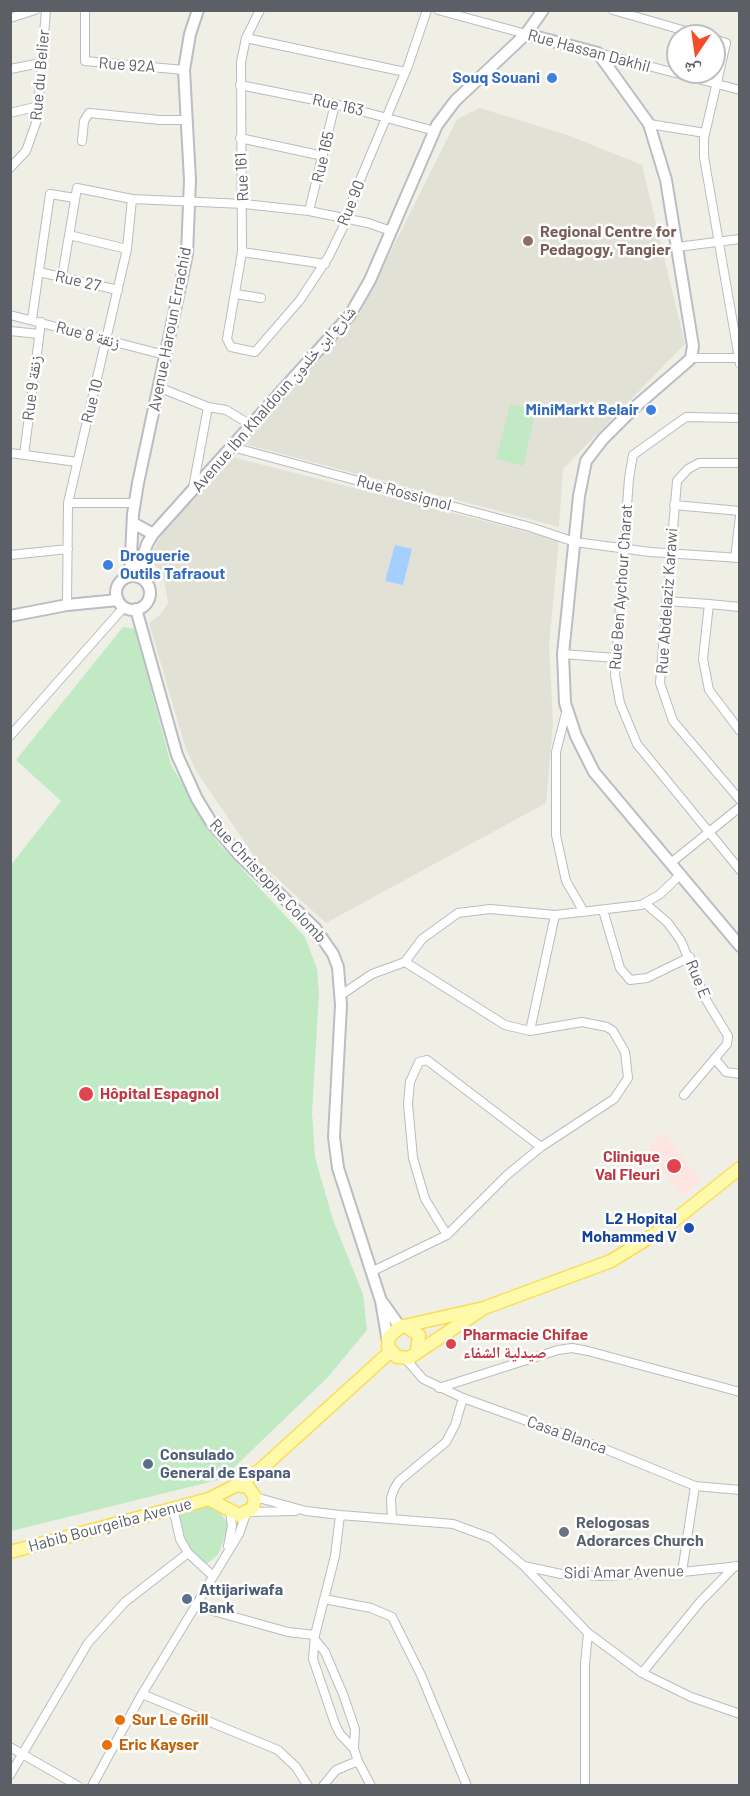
<!DOCTYPE html>
<meta charset="utf-8">
<style>
body{margin:0}
#map{position:relative;width:750px;height:1796px;overflow:hidden;background:#f0efe5;font-family:Barlow,"Noto Naskh Arabic",sans-serif}
canvas{display:block}
.frame{position:absolute;inset:0;border:12px solid #5c6066;pointer-events:none}
.north{position:absolute;left:666px;top:24px;width:60px;height:60px;box-sizing:border-box;background:#fff;border:2px solid #bebfc2;border-radius:50%;rotate:193deg;font-size:16px;font-weight:700;line-height:24px;text-align:center;color:#5c6066}
.north::after{content:'';display:block;margin:auto;width:21px;height:27px;background:#f44c27;clip-path:polygon(50% 0,100% 100%,50% 72%,0 100%)}
</style>
<div id="map">
<canvas width="750" height="1796"></canvas>
<div class="frame"></div>
<div class="north">ش</div>
</div>
<script>
const c = document.querySelector('canvas').getContext('2d');
c.lineJoin = 'round';
function fillPath(path, color) { c.fillStyle = color; c.fill(path, 'evenodd'); }
const toPath = rows => new Path2D(rows.map(r => 'M' + r).join(''));
function trace(path, color, width, dash) { c.strokeStyle = color; c.lineWidth = width; c.lineCap = dash ? 'butt' : 'round'; c.setLineDash(dash || []); c.stroke(path); }
function drawText(font, color, halo, rows, align = 'center') {
  c.font = font + ' Barlow,"Noto Naskh Arabic",sans-serif'; c.lineWidth = 5; c.setLineDash([]); c.textBaseline = 'middle'; c.strokeStyle = halo; c.fillStyle = color; for (const [text, x, y, turn = 0] of rows) {
    c.save(); c.translate(x, y); c.rotate((+turn || 0) * Math.PI / 180); c.textAlign = isNaN(turn) ? turn : align; if (halo) c.strokeText(text, 0, 0); c.fillText(text, 0, 0); c.restore();
  }
}
fillPath(toPath([
 [480,108,570,136,642,165,685,344,563,469,559,527,244,444,358,317,457,119],
 [232,457,559,540,549,645,553,724,546,803,326,923,257,860,196,771,185,746,149,623,160,615,168,603,163,573,151,562,153,551,165,528,197,487]
]), '#e2e1d5');
fillPath(toPath([
 [662,1130,702,1180,683,1196,646,1152]
]), '#fde6e1');
fillPath(toPath([
 [510,404,536,410,523,466,496,459],
 [123,627,135,629,171,765,218,843,305,937,317,969,319,992,312,1113,315,1157,333,1220,363,1294,367,1330,328,1377,222,1479,11,1531,11,865,61,801,16,760],
 [211,1505,216,1507,229,1525,218,1555,206,1564,193,1556,182,1535,177,1511]
]), '#c0e9c4');
fillPath(toPath([
 [395,545,412,549,403,585,385,581]
]), '#a5cfff');
const street = toPath([
 [85,10,85,61,184,70],
 [260,10,246,38,241,62,242,252,227,339,231,347,255,352,300,300,329,256,347,219,355,192,408,66,427,10],
 [438,10,526,34],
 [613,10,703,36],
 [10,18,35,10],
 [246,38,405,72],
 [714,39,726,43,704,138,704,157,740,364],
 [599,53,740,90],
 [10,69,41,63],
 [240,85,335,104,435,131],
 [10,113,39,106],
 [649,124,705,133],
 [240,138,323,156],
 [82,141,84,121,89,113,160,120,186,120],
 [10,168,26,151,37,120,46,10],
 [309,211,335,104],
 [69,235,127,249],
 [677,247,740,239],
 [242,252,325,264],
 [39,272,118,290],
 [62,277,77,188,132,199,244,204,309,211,368,223,391,231],
 [236,294,261,298],
 [10,315,165,355],
 [32,319,50,194,75,198],
 [10,331,39,334],
 [691,358,740,358],
 [158,387,208,407,226,410,251,425],
 [740,418,686,417,633,455,629,478,615,675,620,703,637,744,740,870],
 [232,447,530,527,575,542,650,552,740,558],
 [10,453,77,462],
 [24,455,41,322],
 [740,463,699,463,688,469,677,481,660,683,673,721,740,800],
 [193,488,208,407],
 [68,503,135,503],
 [674,505,740,511],
 [10,555,68,549],
 [735,558,740,516],
 [666,601,709,604,703,659,709,690,740,731],
 [709,604,740,607],
 [67,605,68,503,127,249,132,199],
 [563,654,615,658],
 [567,709,556,752,556,835,566,881,584,912],
 [10,736,124,607],
 [672,862,740,807],
 [646,904,668,923,681,941,705,998,728,1036,727,1044,684,1095],
 [603,910,620,968,630,980,647,978,690,957],
 [341,995,372,974,405,962,422,939,458,913,490,909,555,915,641,905,659,895,681,874],
 [530,1031,555,915],
 [715,1059,726,1072,740,1074],
 [447,1235,425,1199,413,1158,408,1104,410,1082,419,1062,427,1060,541,1147],
 [371,1272,447,1235,507,1175,541,1147,614,1099,628,1078,625,1052,613,1031,607,1027,582,1022,530,1031,505,1025,405,962],
 [405,1358,423,1379,463,1398,605,1449,695,1486,740,1490],
 [439,1388,558,1350,572,1348,588,1351,740,1392],
 [255,1497,306,1511,340,1515,453,1524,491,1538,524,1566,561,1574,603,1576,682,1572,740,1566],
 [173,1508,180,1539,188,1553,213,1576],
 [249,1512,295,1511],
 [340,1515,335,1556,315,1635,313,1659,335,1724,340,1734,354,1749],
 [392,1519,391,1498,394,1489,399,1481,446,1442,455,1425,463,1398],
 [228,1546,232,1526,230,1512],
 [525,1567,588,1633,642,1673,691,1697,740,1714],
 [682,1572,695,1486],
 [324,1599,371,1608,392,1617,421,1675,467,1786],
 [195,1606,288,1632,315,1635],
 [316,1641,325,1652,343,1694,355,1729,354,1749,358,1761,371,1786],
 [642,1673,700,1602,735,1566],
 [142,1694,278,1750,296,1767,308,1786],
 [10,1747,78,1786],
 [10,1775,88,1643,125,1602,188,1553],
 [92,1786,142,1694,239,1534,246,1514],
 [323,1786,336,1770,358,1761],
 [585,1786,585,1664,588,1633]
]);
const secondary = toPath([
 [526,34,598,53,649,124,666,180,693,346,691,358,687,362,635,407,603,439,586,461,579,496,563,654,565,703,576,736,594,772,740,946],
 [133,523,153,534],
 [130,576,133,514,138,483,187,254,190,180,184,70,190,34,198,10],
 [137,576,147,544,153,534,350,315,370,280,437,125,455,101,526,34,543,10],
 '116 593a17 17 0 1 1 34 0a17 17 0 1 1-34 0Z',
 [136,609,177,755,197,799,211,822,239,855,315,928,333,954,338,967,341,1005,334,1137,338,1168,381,1301,388,1342],
 [10,616,67,605,118,600],
 [383,1303,400,1327]
]);
const primary = toPath([
 [484,1308,409,1358,397,1357,388,1347,389,1337,400,1327,484,1308,611,1261,666,1227,740,1168],
 [405,1326,419,1335,417,1351],
 [235,1486,260,1470,391,1351],
 [10,1552,209,1499,237,1485,248,1487,255,1497,253,1508,239,1515,209,1499]
]);
trace(street, '#b9bcc1', 10);
trace(secondary, '#babdc3', 14);
trace(primary, '#fadd54', 15);
trace(street, '#fff', 8);
trace(secondary, '#fff', 10);
trace(primary, '#fffaaa', 12);
for (const [x, y, r, color] of [
 [552,78,6,"#3f7fe0"],
 [528,241,6,"#8d6e63"],
 [651,410,6,"#3f7fe0"],
 [108,565,6,"#3f7fe0"],
 [86,1094,8,"#e0444e"],
 [674,1166,8,"#e0444e"],
 [689,1228,6,"#1a4fb4"],
 [451,1344,6,"#e0444e"],
 [148,1464,6,"#5c6f8a"],
 [564,1532,6,"#6b7280"],
 [187,1599,6,"#5c6f8a"],
 [120,1720,6,"#e8710a"],
 [107,1745,6,"#e8710a"]
]) { const dot = new Path2D(); dot.arc(x, y, r, 0, 2 * Math.PI); c.fillStyle = color; c.fill(dot); trace(dot, '#fff', 2); }
drawText('16px', '#5c6066', '#fff', [
 ["Rue Hassan Dakhil",589,51,15],
 ["Rue 92A",127,65,4],
 ["Rue du Belier",40,75,-85],
 ["Rue 163",338,105,13],
 ["Rue 165",323,157,-77],
 ["Rue 161",242,177,-93],
 ["Rue 90",351,203,-68],
 ["Rue 27",78,281,13],
 ["Avenue Haroun Errachid",170,329,-79],
 ["Rue 8 زنقة",88,335,15],
 ["Rue 9 زنقة",32,388,-83],
 ["Avenue Ibn Khaldoun شارع ابن خلدون",274,399,-49],
 ["Rue 10",92,401,-76],
 ["Rue Rossignol",404,493,15],
 ["Rue Ben Aychour Charat",621,587,-86],
 ["Rue Abdelaziz Karawi",667,601,-86],
 ["Rue Christophe Colomb",268,881,47],
 ["Rue E",698,979,68],
 ["Casa Blanca",567,1435,20],
 ["Habib Bourgeiba Avenue",110,1525,-15],
 ["Sidi Amar Avenue",624,1572,-1]
]);
drawText('bold 16px', '#366cbe', '#fff', [
 ["Souq Souani",540,78],
 ["MiniMarkt Belair",639,410],
 ["Droguerie",120,556,"left"],
 ["Outils Tafraout",120,574,"left"]
], 'right');
drawText('bold 16px', '#785e54', '#fff', [
 ["Regional Centre for",540,232],
 ["Pedagogy, Tangier",540,250]
], 'left');
drawText('bold 16px', '#be3a42', '#fff', [
 ["Hôpital Espagnol",100,1094],
 ["Clinique",660,1157,"right"],
 ["Val Fleuri",660,1175,"right"],
 ["Pharmacie Chifae",463,1335],
 ["صيدلية الشفاء",463,1353]
], 'left');
drawText('bold 16px', '#164399', '#fff', [
 ["L2 Hopital",677,1219],
 ["Mohammed V",677,1237]
], 'right');
drawText('bold 16px', '#4e5e75', '#fff', [
 ["Consulado",160,1455],
 ["General de Espana",160,1473],
 ["Attijariwafa",199,1590],
 ["Bank",199,1608]
], 'left');
drawText('bold 16px', '#5b616d', '#fff', [
 ["Relogosas",576,1523],
 ["Adorarces Church",576,1541]
], 'left');
drawText('bold 16px', '#c56008', '#fff', [
 ["Sur Le Grill",132,1720],
 ["Eric Kayser",119,1745]
], 'left');
</script>
